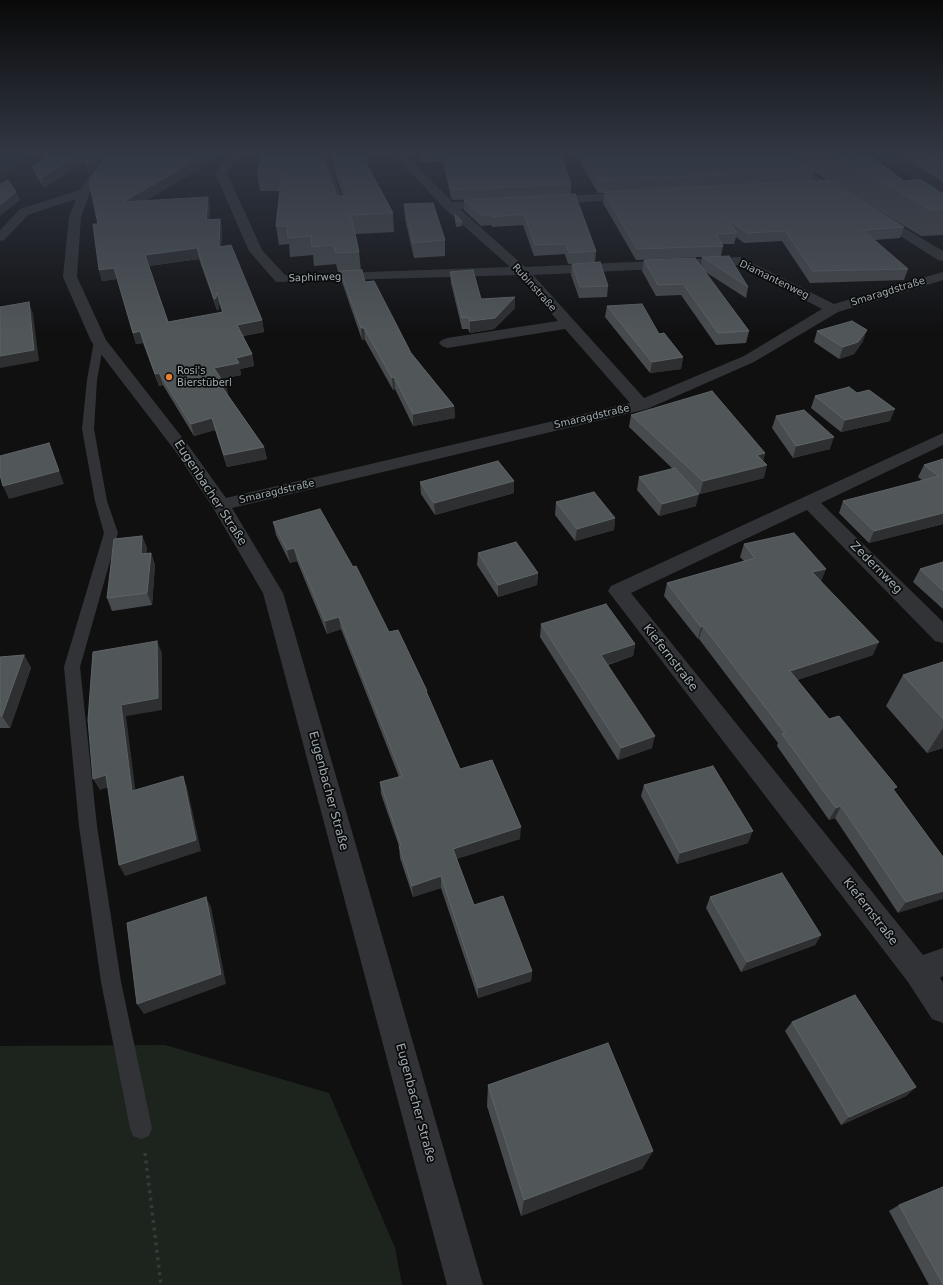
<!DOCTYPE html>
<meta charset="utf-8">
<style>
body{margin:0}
canvas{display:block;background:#101011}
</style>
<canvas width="943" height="1285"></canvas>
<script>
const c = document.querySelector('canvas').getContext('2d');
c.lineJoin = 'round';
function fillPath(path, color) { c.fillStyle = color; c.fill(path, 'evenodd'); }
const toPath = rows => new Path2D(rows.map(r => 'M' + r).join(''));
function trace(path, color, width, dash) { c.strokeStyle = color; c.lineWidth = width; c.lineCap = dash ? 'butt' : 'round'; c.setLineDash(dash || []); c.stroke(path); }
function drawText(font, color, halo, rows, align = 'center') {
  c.font = font + ' "DejaVu Sans",sans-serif'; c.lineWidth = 3.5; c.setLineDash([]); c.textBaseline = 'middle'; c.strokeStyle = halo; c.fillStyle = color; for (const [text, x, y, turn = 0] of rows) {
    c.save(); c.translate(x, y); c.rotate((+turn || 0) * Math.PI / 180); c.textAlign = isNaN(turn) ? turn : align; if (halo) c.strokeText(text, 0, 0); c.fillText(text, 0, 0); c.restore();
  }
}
fillPath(toPath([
 [870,153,943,153,943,196]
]), '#1c1d1e');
fillPath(toPath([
 [0,153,33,153,0,180],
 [165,1045,329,1093,395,1248,402,1285,0,1285,0,1046]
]), '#1d241d');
trace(toPath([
 [145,1153,161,1285]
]), '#373a3d', 3.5, [3, 4.5]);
fillPath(toPath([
 [318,153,326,153,347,211,346,213,340,213,339,211,318,153],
 [99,338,104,341,97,380,94,429,107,501,118,533,80,667,97,826,121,982,152,1128,149,1136,141,1139,133,1136,130,1128,101,982,79,826,64,667,104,533,95,501,82,429,87,380,94,341,99,338]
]), '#313336');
fillPath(toPath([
 [106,153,117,153,108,163,90,192,81,217,77,277,106,340,188,445,226,498,630,403,565,329,447,348,442,346,439,343,442,340,447,338,558,321,518,275,276,282,249,251,215,173,231,153,242,153,227,173,262,250,285,275,510,267,445,209,393,153,404,153,452,202,497,201,499,204,493,208,460,209,525,267,740,257,834,304,943,272,943,280,838,312,754,362,647,409,232,508,283,593,483,1285,447,1285,263,593,212,506,176,452,91,341,63,277,69,217,76,199,28,215,4,240,0,241,0,230,20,209,80,190,106,153],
 [738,265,822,309,744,356,644,398,533,275,738,265],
 [633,192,639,196,637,198,548,205,542,201,548,197,633,192],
 [943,433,943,445,821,503,943,622,943,643,935,641,807,510,631,593,923,955,943,948,943,976,940,978,943,982,943,1023,932,1019,908,982,608,591,611,586,943,433]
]), '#313336');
fillPath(toPath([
 [768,153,780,153,849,196,843,200,839,198,768,153],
 [876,211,943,251,943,261,938,260,872,218,870,215,876,211]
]), '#313336');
fillPath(toPath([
 [49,153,104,153,89,175,85,162,44,188,36,176,32,167],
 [109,153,226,153,145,201,210,207,209,219,220,219,222,229,221,246,262,320,264,332,243,336,252,354,254,366,240,369,241,375,221,379,226,386,228,395,264,447,267,459,227,467,215,430,194,436,163,385,159,386,143,343,136,344,117,279,102,281,99,270,98,224],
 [199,259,217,310,219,310,219,303,222,312,168,322,149,266],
 [262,153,337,196,343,196,328,153,365,153,368,167,393,213,394,232,355,234,359,252,361,270,365,282,411,353,454,406,455,418,413,426,395,389,393,390,365,340,362,340,342,282,341,272,338,272,336,264,314,266,313,255,290,257,289,244,279,245,276,226,280,191,260,191,257,174],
 [420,153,560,153,571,184,571,194,596,251,595,262,568,264,565,254,534,256,523,225,492,227,491,225,481,226,464,210,464,200,483,199,453,200,451,198,443,161,421,162],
 [575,153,846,153,904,181,943,194,943,235,921,236,814,172,812,181,904,227,900,238,874,240,908,269,904,280,810,283,782,241,744,243,736,237,734,244,722,244,723,246,721,256,636,260,603,203,604,193,598,193],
 [896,153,943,153,943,182],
 [404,204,445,240,445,256,414,258,405,219],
 [455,214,462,221,462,226,456,227,455,220],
 [702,257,748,287,746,298,704,271,749,331,746,343,716,345,681,295,656,296,642,271,644,260,701,266],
 [572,264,608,286,607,297,579,298,571,275],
 [450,272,481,299,515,297,515,308,494,329,470,333,468,329,462,329,451,283],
 [607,306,659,334,683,357,681,369,650,373,605,317],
 [817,331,863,341,854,354,839,359,814,342],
 [857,393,890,421,841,432,811,408,815,396],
 [631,415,765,453,763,461,764,478,700,494,693,488,696,506,659,516,637,490,639,477,673,469,629,427],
 [776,416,830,449,793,458,772,428],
 [943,459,943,524,869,543,839,513,843,501,923,481,918,477,924,465],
 [420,482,514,493,435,515,421,494],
 [556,502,615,518,614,530,575,541,555,515],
 [273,522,389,632,427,691,427,695,460,769,520,839,456,859,474,905,532,971,531,981,478,998,441,888,413,897,400,858,399,846,381,794,380,782,399,777,341,629,327,634,297,561,290,563,276,535],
 [142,536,147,548,146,553,151,553,155,565,152,605,112,611,107,598],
 [744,544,821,582,873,655,797,680,829,719,895,791,943,857,898,913,835,818,829,820,777,746,778,743,699,639,698,639,664,596,667,583,744,561,740,557],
 [478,553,538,573,537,585,498,597,477,565],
 [943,562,943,609,913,582,920,569],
 [541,624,635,644,633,656,608,665,652,748,618,760,540,637],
 [24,655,31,668,10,728,0,728,0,657],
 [943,662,943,748,927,753,886,706,903,675],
 [644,785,748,843,677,864,641,796],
 [710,897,821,935,815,945,741,972,706,908],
 [792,1022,916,1087,906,1096,841,1125,785,1031],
 [488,1085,653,1151,642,1169,521,1216,487,1106],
 [943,1187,943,1285,929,1285,889,1211,899,1205]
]), '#484b4e');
fillPath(toPath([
 [82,153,83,153,86,162,44,188,41,178],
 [95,153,104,153,89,175,86,165],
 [208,153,226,153,126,212,123,202],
 [368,160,369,178,365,161],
 [16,192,20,200,0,216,0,205],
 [208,197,210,207,208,230,206,220],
 [220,219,222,229,221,257,219,247],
 [197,248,199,259,148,266,145,255],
 [114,268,117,279,102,281,99,270],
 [217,292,219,303,219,310,217,310,214,299],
 [515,297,515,308,494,329,470,333,470,321],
 [29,302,33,314,39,361,0,368,0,356],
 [262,320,264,332,240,336,237,325],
 [361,328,364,328,365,340,362,340],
 [867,330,863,341,854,354,839,359,843,347],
 [140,331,143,343,136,344,133,333],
 [252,354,254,366,240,369,241,375,216,380,214,368,236,358],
 [683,357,681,369,650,373,652,362],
 [159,373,163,385,159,386,155,374],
 [394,377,395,389,393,390,392,378],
 [226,386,229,398,222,387],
 [454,406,455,418,413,426,413,414],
 [895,409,890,421,841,432,845,420],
 [212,418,215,430,194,436,191,424],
 [834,437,830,449,793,458,796,446],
 [49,443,64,484,9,499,3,486],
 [264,447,267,459,227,467,224,455],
 [765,453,762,466,757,455],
 [767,465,764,478,700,494,703,481],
 [514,481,514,493,435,515,434,503],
 [699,494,696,506,659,516,662,504],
 [943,513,943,524,869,543,874,531],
 [615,518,614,530,575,541,577,529],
 [142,536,147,548,145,567,141,554],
 [294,548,297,561,290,563,287,550],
 [151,553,155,565,152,605,147,593],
 [826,569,821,582,812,572],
 [538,573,537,585,498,597,498,585],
 [339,617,341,629,327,634,325,621],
 [703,626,699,639,698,639,701,627],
 [157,641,162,653,162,710,126,716,137,802,132,791,121,705],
 [879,642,873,655,785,684,790,671],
 [635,644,633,656,599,667,601,655],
 [24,655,31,668,10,728,2,716],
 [943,728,943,748,927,753],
 [655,736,652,748,618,760,621,748],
 [106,775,112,786,100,790,93,779],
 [183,776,187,787,201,851,125,876,119,865],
 [841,806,835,818,829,820,836,808],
 [521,827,520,839,453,860,453,849],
 [753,831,748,843,677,864,680,853],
 [441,876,441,888,413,897,412,886],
 [943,891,943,899,898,913,906,902],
 [206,897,211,907,226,984,144,1014,137,1004],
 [821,935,815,945,741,972,747,962],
 [532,971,531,981,478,998,478,988],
 [916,1087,906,1096,841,1125,849,1117],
 [653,1151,642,1169,521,1216,524,1200]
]), '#2d2f31');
const building = toPath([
 [49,153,82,153,41,178,32,167,49,153],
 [83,153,95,153,86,165,83,153],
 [108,153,208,153,123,202,208,197,206,220,220,219,219,247,231,245,262,320,237,325,252,354,236,358,239,363,214,368,226,386,222,387,264,447,224,455,212,418,191,424,159,373,155,374,140,331,133,333,114,268,99,270,93,224,98,224,89,181,108,153],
 [197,248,214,299,216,298,217,292,223,312,168,322,145,255,197,248],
 [262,153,321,153,337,196,344,196,347,193,332,153,365,153,368,160,365,161,393,213,351,215,359,252,336,253,333,245,312,247,311,236,288,238,287,226,276,226,282,173,257,174,262,153],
 [443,153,560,153,571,184,452,190,450,188,443,153],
 [582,153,786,153,815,170,599,181,582,153],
 [831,153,846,153,847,154,867,153,904,181,920,179,943,194,943,209,931,210,831,153],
 [921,153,943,153,943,166,921,153],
 [8,180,16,192,0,205,0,184,8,180],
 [828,180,904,227,863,230,908,269,813,271,785,231,747,233,726,218,737,233,716,234,723,246,637,249,604,192,828,180],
 [575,194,596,251,569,253,566,244,535,245,524,214,492,217,491,215,481,215,464,200,575,194],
 [433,203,445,240,413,243,404,204,433,203],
 [455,214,462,221,456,221,455,214],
 [729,256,748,287,702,257,729,256],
 [695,258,749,331,718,333,683,284,658,285,644,260,695,258],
 [600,262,608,286,580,287,572,264,600,262],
 [362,270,365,282,374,281,411,353,454,406,413,414,394,377,392,378,364,328,361,328,340,271,362,270],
 [473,270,481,299,515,297,495,318,470,321,468,317,462,318,450,272,473,270],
 [29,302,34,350,0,356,0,307,29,302],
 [642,304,659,334,664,333,683,357,652,362,607,306,642,304],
 [852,321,867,330,858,342,843,347,817,331,852,321],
 [849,387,857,393,869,390,895,409,845,420,815,396,849,387],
 [712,391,765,453,757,455,767,465,703,481,631,415,712,391],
 [804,410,834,437,796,446,776,416,804,410],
 [49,443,59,471,3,486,0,475,0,456,49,443],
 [943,459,943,513,874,531,843,501,939,476,924,465,943,459],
 [498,461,514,481,434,503,420,482,498,461],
 [675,468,699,494,662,504,639,477,675,468],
 [594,492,615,518,577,529,556,502,594,492],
 [320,509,353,567,356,566,389,632,398,630,427,691,426,691,460,769,492,760,521,827,453,849,474,905,503,896,532,971,478,988,441,876,412,886,399,846,401,846,380,782,402,776,339,617,325,621,294,548,287,550,273,522,320,509],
 [794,533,826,569,812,572,879,642,790,671,829,719,839,716,897,787,893,789,943,857,943,891,906,902,841,806,836,808,782,734,785,733,703,626,701,627,667,583,755,558,744,544,794,533],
 [142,536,141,554,151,553,147,593,107,598,114,539,142,536],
 [516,542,538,573,498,585,478,553,516,542],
 [943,562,943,591,920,569,943,562],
 [606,604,635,644,601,655,655,736,621,748,541,624,606,604],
 [157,641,158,698,121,705,132,791,183,776,196,840,119,865,106,775,93,779,88,720,93,652,157,641],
 [24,655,2,716,0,716,0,657,24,655],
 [943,662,943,719,903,675,943,662],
 [713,766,753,831,680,853,644,785,713,766],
 [782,873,821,935,747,962,710,897,782,873],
 [206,897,221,974,137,1004,127,923,206,897],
 [855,995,916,1087,849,1117,792,1022,855,995],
 [608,1043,653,1151,524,1200,488,1085,608,1043],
 [943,1187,943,1284,899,1205,943,1187]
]);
fillPath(building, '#515659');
trace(building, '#5e6367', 1);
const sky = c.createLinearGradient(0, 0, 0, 333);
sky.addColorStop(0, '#090909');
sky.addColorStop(0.46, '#313743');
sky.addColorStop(1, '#31374300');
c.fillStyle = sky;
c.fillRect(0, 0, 943, 333);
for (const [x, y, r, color] of [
 [169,377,4,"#e77e33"]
]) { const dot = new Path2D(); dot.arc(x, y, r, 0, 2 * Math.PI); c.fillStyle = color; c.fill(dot); trace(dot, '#0b0c0c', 1.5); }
drawText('10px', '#a2abb2', '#0b0c0c', [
 ["Saphirweg",315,278,-2],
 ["Diamantenweg",774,280,26],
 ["Rubinstraße",534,288,48],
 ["Smaragdstraße",888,292,-17],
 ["Smaragdstraße",592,417,-13],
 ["Smaragdstraße",277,492,-13]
]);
drawText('10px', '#a2abb2', '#0b0c0c', [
 ["Rosi's",177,371],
 ["Bierstüberl",177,383]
], 'left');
drawText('12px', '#a2abb2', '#0b0c0c', [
 ["Eugenbacher Straße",210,493,57],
 ["Zedernweg",876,568,45],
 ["Kiefernstraße",670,658,52],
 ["Eugenbacher Straße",328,791,75],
 ["Kiefernstraße",870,912,52],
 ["Eugenbacher Straße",415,1103,75]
]);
</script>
